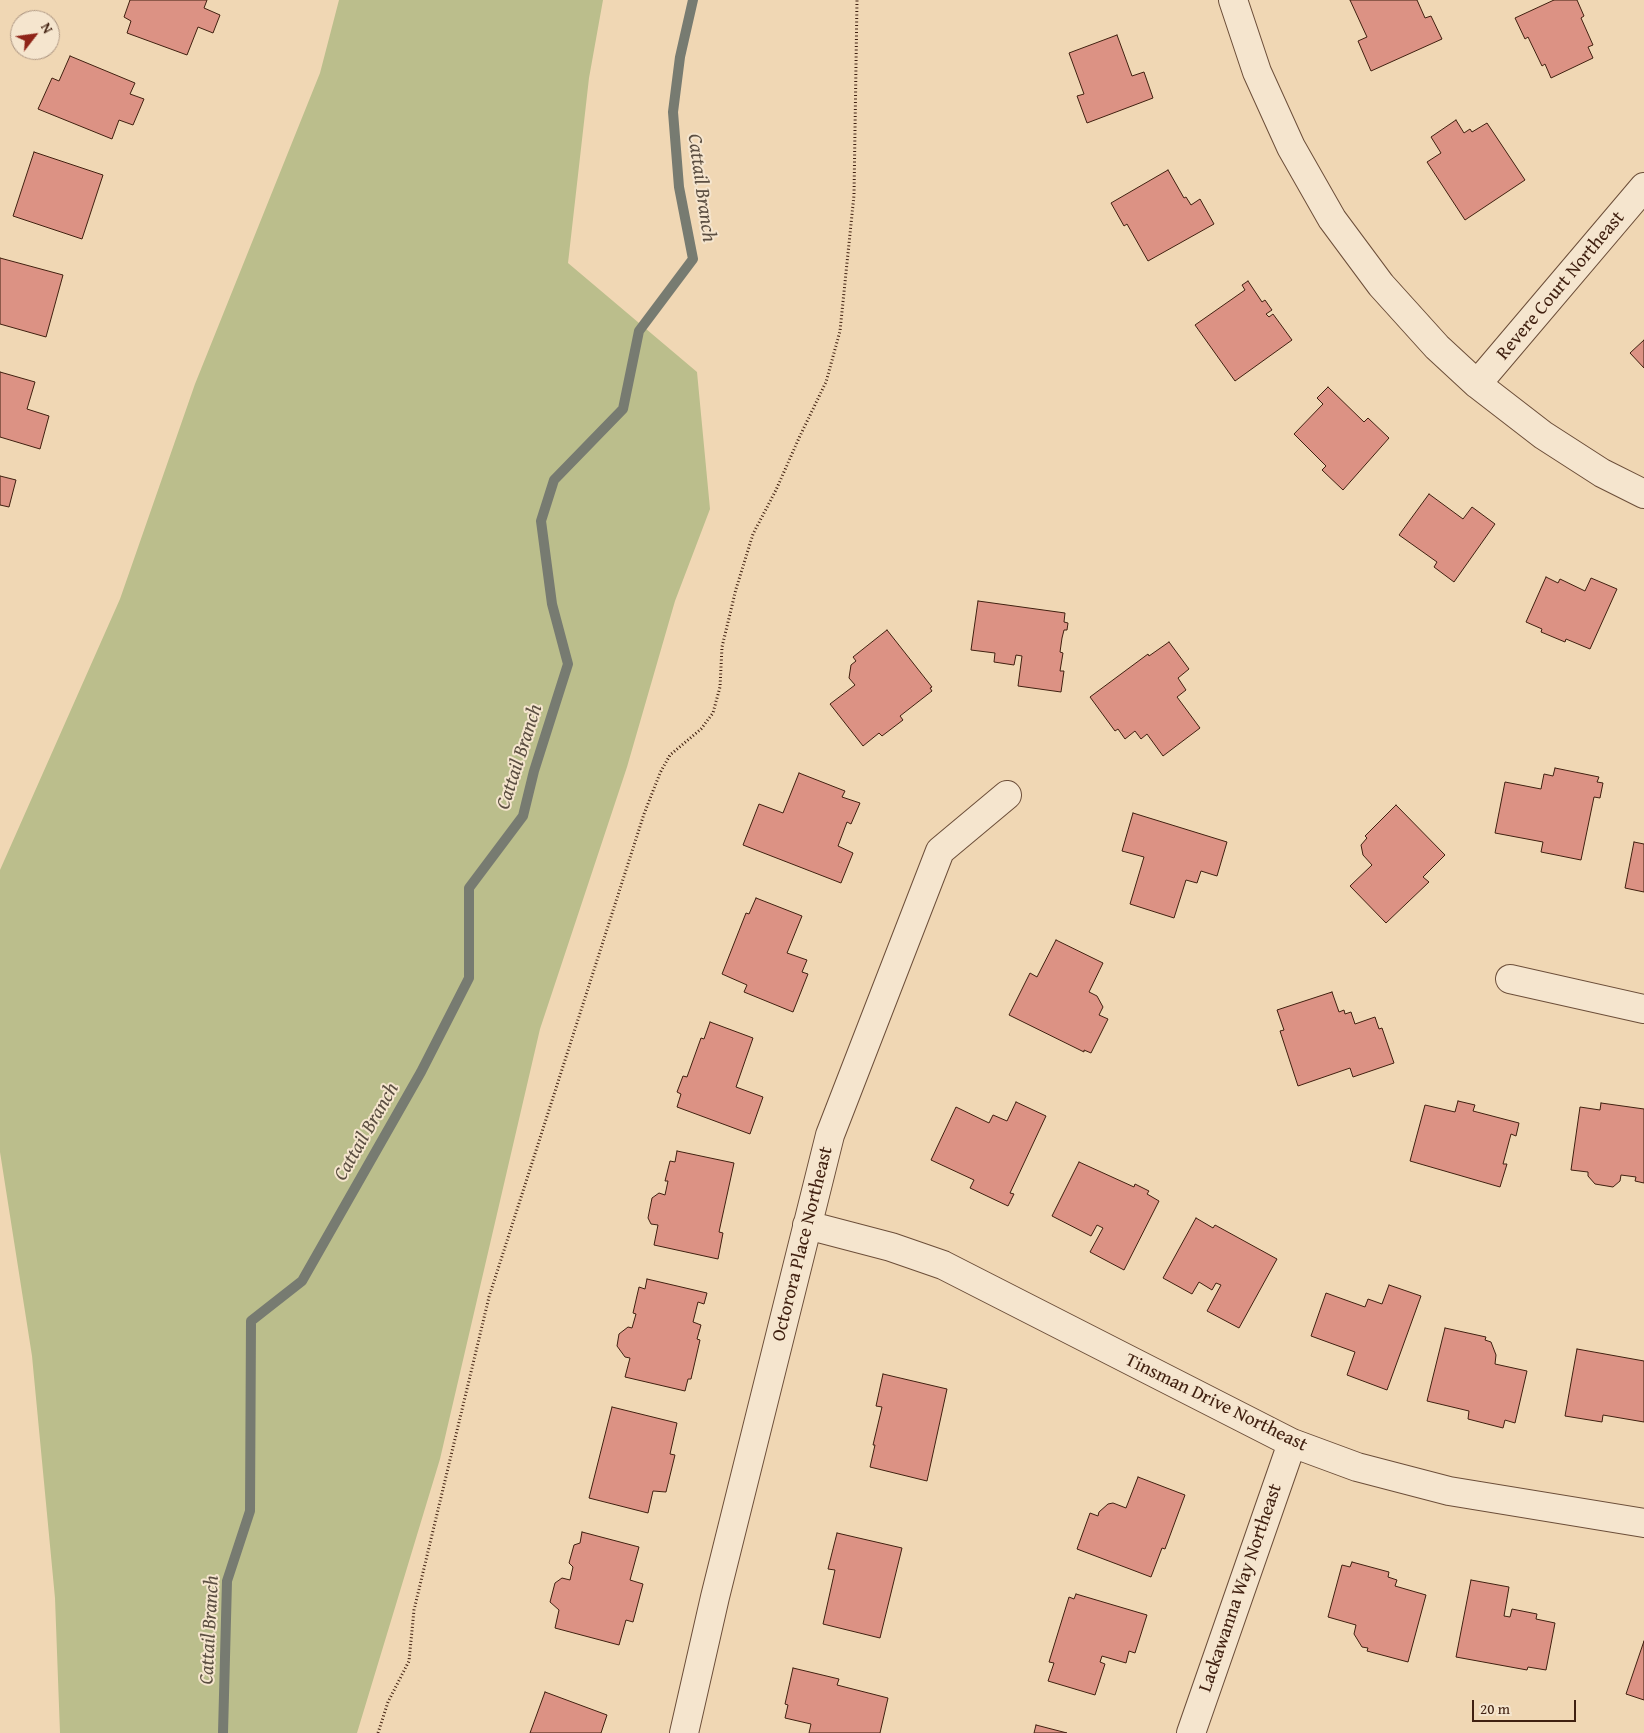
<!DOCTYPE html>
<style>
body{margin:0}
#map{position:relative;width:1644px;height:1733px;overflow:hidden;background:#f0d7b4;font-family:"Gentium Book Plus",serif}
canvas{display:block}
.north{position:absolute;left:10px;top:10px;width:50px;height:50px;box-sizing:border-box;background:#f5e5ce;border:1px solid #ad9682;border-radius:50%;rotate:60deg;font-size:14px;font-weight:700;line-height:20px;text-align:center;color:#402010}
.north::after{content:'';display:block;margin:auto;width:18px;height:22px;background:#8f2418;clip-path:polygon(50% 0,100% 100%,50% 72%,0 100%)}
.scale{position:absolute;left:1472px;top:1700px;width:104px;height:22px;box-sizing:border-box;border:2px solid #402010;border-top:0;padding-left:6px;font-size:15px;line-height:18px;white-space:nowrap;color:#402010;-webkit-text-stroke:4px #f5e5ce;paint-order:stroke}
</style>
<div id="map">
<canvas width="1644" height="1733"></canvas>
<div class="north">N</div>
<div class="scale">20 m</div>
</div>
<script>
const c = document.querySelector('canvas').getContext('2d');
c.lineJoin = 'round';
function fillPath(path, color) { c.fillStyle = color; c.fill(path, 'evenodd'); }
const toPath = rows => new Path2D(rows.map(r => 'M' + r).join(''));
function trace(path, color, width, dash) { c.strokeStyle = color; c.lineWidth = width; c.lineCap = dash ? 'butt' : 'round'; c.setLineDash(dash || []); c.stroke(path); }
function drawText(font, color, halo, rows, align = 'center') {
  c.font = font + ' "Gentium Book Plus",serif'; c.lineWidth = 4; c.setLineDash([]); c.textBaseline = 'middle'; c.strokeStyle = halo; c.fillStyle = color; for (const [text, x, y, turn = 0] of rows) {
    c.save(); c.translate(x, y); c.rotate((+turn || 0) * Math.PI / 180); c.textAlign = isNaN(turn) ? turn : align; if (halo) c.strokeText(text, 0, 0); c.fillText(text, 0, 0); c.restore();
  }
}
fillPath(toPath([
 [339,0,603,0,589,78,568,263,697,372,710,509,675,601,627,767,540,1029,440,1459,357,1733,60,1733,55,1598,32,1356,0,1152,0,870,120,599,195,384,320,73]
]), '#bbbe8c');
trace(toPath([
 [223,1733,227,1581,250,1511,251,1321,302,1281,421,1072,469,978,469,888,523,816,534,771,568,664,552,604,541,521,554,480,623,409,639,331,693,259,679,187,673,112,680,57,693,0]
]), '#777b71', 10);
const building = toPath([
 [130,0,207,0,204,8,220,15,213,33,198,27,187,55,127,33,131,21,124,17,130,0],
 [1350,0,1417,0,1425,18,1431,16,1442,39,1371,71,1358,41,1367,37,1350,0],
 [1554,0,1577,0,1584,16,1581,18,1593,45,1588,47,1593,58,1551,78,1545,64,1542,66,1528,37,1525,39,1515,18,1554,0],
 [1117,35,1132,76,1144,72,1153,98,1087,123,1077,96,1084,94,1069,53,1117,35],
 [70,56,135,83,130,94,144,99,133,125,119,120,112,139,38,109,52,78,59,81,70,56],
 [1456,120,1464,133,1470,129,1472,132,1487,123,1525,180,1465,220,1427,162,1441,153,1431,137,1456,120],
 [34,152,103,175,82,239,13,216,34,152],
 [1168,170,1184,198,1186,197,1191,205,1200,199,1214,224,1148,261,1127,224,1124,226,1111,203,1168,170],
 [0,258,63,275,46,337,0,324,0,258],
 [1248,281,1262,302,1265,300,1272,310,1266,314,1269,317,1273,314,1292,340,1235,381,1195,325,1245,290,1242,285,1248,281],
 [1644,340,1644,368,1630,353,1644,340],
 [0,372,35,382,27,409,49,416,40,449,0,437,0,372],
 [1328,387,1364,422,1368,418,1389,438,1343,490,1322,470,1326,466,1294,434,1323,404,1317,398,1328,387],
 [0,476,16,480,9,507,0,505,0,476],
 [1429,494,1463,519,1472,507,1495,524,1454,582,1434,567,1437,562,1399,535,1429,494],
 [1546,577,1558,583,1560,579,1585,591,1591,578,1617,589,1590,649,1566,639,1565,642,1541,632,1542,629,1526,622,1546,577],
 [978,601,1065,613,1064,622,1068,623,1067,630,1064,630,1062,638,1060,652,1063,653,1060,671,1064,671,1061,692,1018,686,1022,656,1016,655,1014,665,994,662,995,653,971,650,978,601],
 [887,630,932,687,930,688,932,691,900,716,903,720,882,736,879,733,863,746,830,704,855,685,849,678,851,665,856,661,853,657,887,630],
 [1169,642,1189,669,1178,678,1186,690,1177,697,1200,728,1163,756,1147,734,1141,739,1135,731,1125,739,1118,729,1115,731,1090,697,1148,654,1149,656,1169,642],
 [1555,768,1599,777,1597,782,1603,783,1600,798,1594,797,1581,860,1541,852,1543,842,1495,833,1505,782,1541,789,1544,774,1553,776,1555,768],
 [799,773,845,791,842,797,860,803,851,824,847,822,838,846,853,853,841,883,743,845,759,804,783,813,799,773],
 [1396,805,1445,855,1423,877,1429,882,1386,923,1350,886,1372,865,1363,855,1361,845,1367,838,1365,836,1396,805],
 [1133,813,1227,842,1217,876,1201,871,1197,883,1186,880,1174,918,1130,904,1144,857,1122,851,1133,813],
 [1634,842,1644,844,1644,892,1625,888,1634,842],
 [756,898,802,916,787,953,807,960,802,972,808,974,793,1012,744,992,747,985,722,974,746,913,749,914,756,898],
 [1056,940,1103,963,1089,992,1097,996,1103,1007,1099,1015,1108,1019,1091,1053,1084,1050,1084,1052,1009,1015,1030,973,1037,977,1056,940],
 [1332,992,1339,1012,1344,1010,1345,1014,1351,1012,1355,1024,1375,1017,1379,1029,1382,1028,1394,1063,1353,1077,1350,1068,1298,1086,1280,1031,1284,1030,1277,1010,1332,992],
 [710,1022,753,1038,736,1087,763,1097,750,1134,677,1107,681,1094,677,1092,683,1076,687,1077,701,1038,704,1039,710,1022],
 [1458,1101,1475,1105,1473,1111,1519,1123,1516,1136,1511,1134,1503,1164,1507,1164,1500,1187,1410,1161,1425,1105,1455,1112,1458,1101],
 [1016,1102,1046,1116,1010,1193,1014,1194,1008,1206,970,1188,974,1180,931,1160,956,1107,989,1123,993,1115,1007,1121,1016,1102],
 [1601,1103,1644,1109,1644,1183,1635,1181,1636,1177,1621,1175,1620,1181,1613,1187,1595,1184,1588,1176,1588,1172,1571,1170,1580,1107,1600,1110,1601,1103],
 [677,1151,734,1163,719,1232,723,1233,718,1259,654,1245,658,1225,651,1224,648,1218,652,1198,659,1193,665,1195,668,1181,665,1181,670,1161,675,1162,677,1151],
 [1079,1162,1134,1187,1135,1184,1149,1191,1147,1194,1159,1201,1124,1270,1090,1252,1103,1228,1097,1225,1091,1236,1052,1216,1079,1162],
 [1196,1218,1213,1228,1215,1225,1277,1259,1239,1328,1207,1311,1221,1285,1216,1283,1212,1290,1199,1282,1192,1294,1163,1278,1196,1218],
 [647,1279,707,1293,704,1304,698,1302,693,1322,701,1325,697,1339,700,1340,691,1379,688,1379,685,1391,625,1377,630,1358,625,1357,617,1346,619,1334,628,1327,632,1328,636,1314,633,1313,639,1287,645,1289,647,1279],
 [1389,1285,1421,1296,1387,1390,1347,1375,1355,1352,1311,1336,1326,1293,1365,1307,1368,1299,1382,1304,1389,1285],
 [1445,1328,1486,1337,1485,1340,1491,1342,1496,1355,1495,1364,1527,1371,1515,1423,1505,1420,1503,1428,1468,1419,1469,1411,1427,1401,1445,1328],
 [1577,1349,1644,1361,1644,1422,1603,1415,1602,1422,1565,1416,1577,1349],
 [883,1374,947,1389,927,1481,870,1467,875,1445,873,1445,882,1407,876,1406,883,1374],
 [612,1407,677,1423,670,1454,675,1455,666,1492,653,1491,648,1513,589,1498,612,1407],
 [1138,1477,1185,1495,1165,1549,1162,1548,1151,1577,1077,1549,1090,1513,1098,1516,1099,1512,1108,1504,1113,1503,1126,1508,1138,1477],
 [582,1532,639,1547,630,1580,643,1584,633,1622,626,1620,619,1645,555,1628,559,1610,550,1602,555,1583,562,1578,570,1580,573,1567,569,1563,574,1545,580,1543,582,1532],
 [837,1533,902,1548,880,1638,823,1624,835,1570,828,1569,837,1533],
 [1352,1562,1389,1572,1388,1577,1397,1580,1395,1586,1426,1595,1408,1662,1367,1651,1368,1648,1362,1647,1354,1634,1356,1625,1328,1617,1342,1565,1350,1567,1352,1562],
 [1471,1580,1509,1587,1504,1616,1510,1617,1512,1609,1537,1614,1536,1619,1555,1623,1546,1670,1528,1667,1527,1670,1456,1657,1471,1580],
 [1076,1594,1147,1615,1135,1653,1129,1651,1126,1663,1102,1656,1100,1662,1105,1664,1095,1695,1048,1681,1054,1663,1049,1662,1069,1597,1074,1599,1076,1594],
 [1644,1641,1644,1700,1626,1694,1644,1641],
 [793,1668,839,1679,837,1685,888,1698,880,1733,809,1733,811,1724,785,1718,788,1705,785,1704,793,1668],
 [545,1692,607,1715,601,1733,530,1733,545,1692],
 [1036,1725,1067,1733,1034,1733,1036,1725]
]);
fillPath(building, '#dc9284');
trace(building, '#402010', 1);
const minor = toPath([
 [1233,0,1257,72,1291,147,1332,219,1381,285,1437,347,1477,384,1543,435,1602,473,1644,494],
 [1477,384,1644,187],
 [1510,979,1644,1009],
 [807,1225,891,1247,943,1265,1292,1443,1357,1467,1449,1491,1644,1523],
 [684,1733,715,1597,830,1135,940,851,1007,795],
 [1191,1733,1292,1443]
]);
trace(minor, '#6c4e39', 30);
trace(toPath([
 [378,1733,388,1702,409,1661,414,1610,489,1297,644,814,660,773,670,755,701,729,713,713,720,687,722,647,736,589,753,534,776,490,799,438,826,382,840,331,854,195,857,0]
]), '#402010', 3, [1, 2.5]);
trace(minor, '#f5e5ce', 28);
drawText('19px', '#402010', '#f5e5ce', [
 ["Revere Court Northeast",1561,286,-50],
 ["Octorora Place Northeast",803,1244,-76],
 ["Tinsman Drive Northeast",1216,1403,26],
 ["Lackawanna Way Northeast",1241,1588,-71]
]);
drawText('italic 20px', '#5b4e41', '#f5e5ce', [
 ["Cattail Branch",701,188,82],
 ["Cattail Branch",520,757,-72],
 ["Cattail Branch",367,1132,-60],
 ["Cattail Branch",210,1630,-87]
]);
</script>
